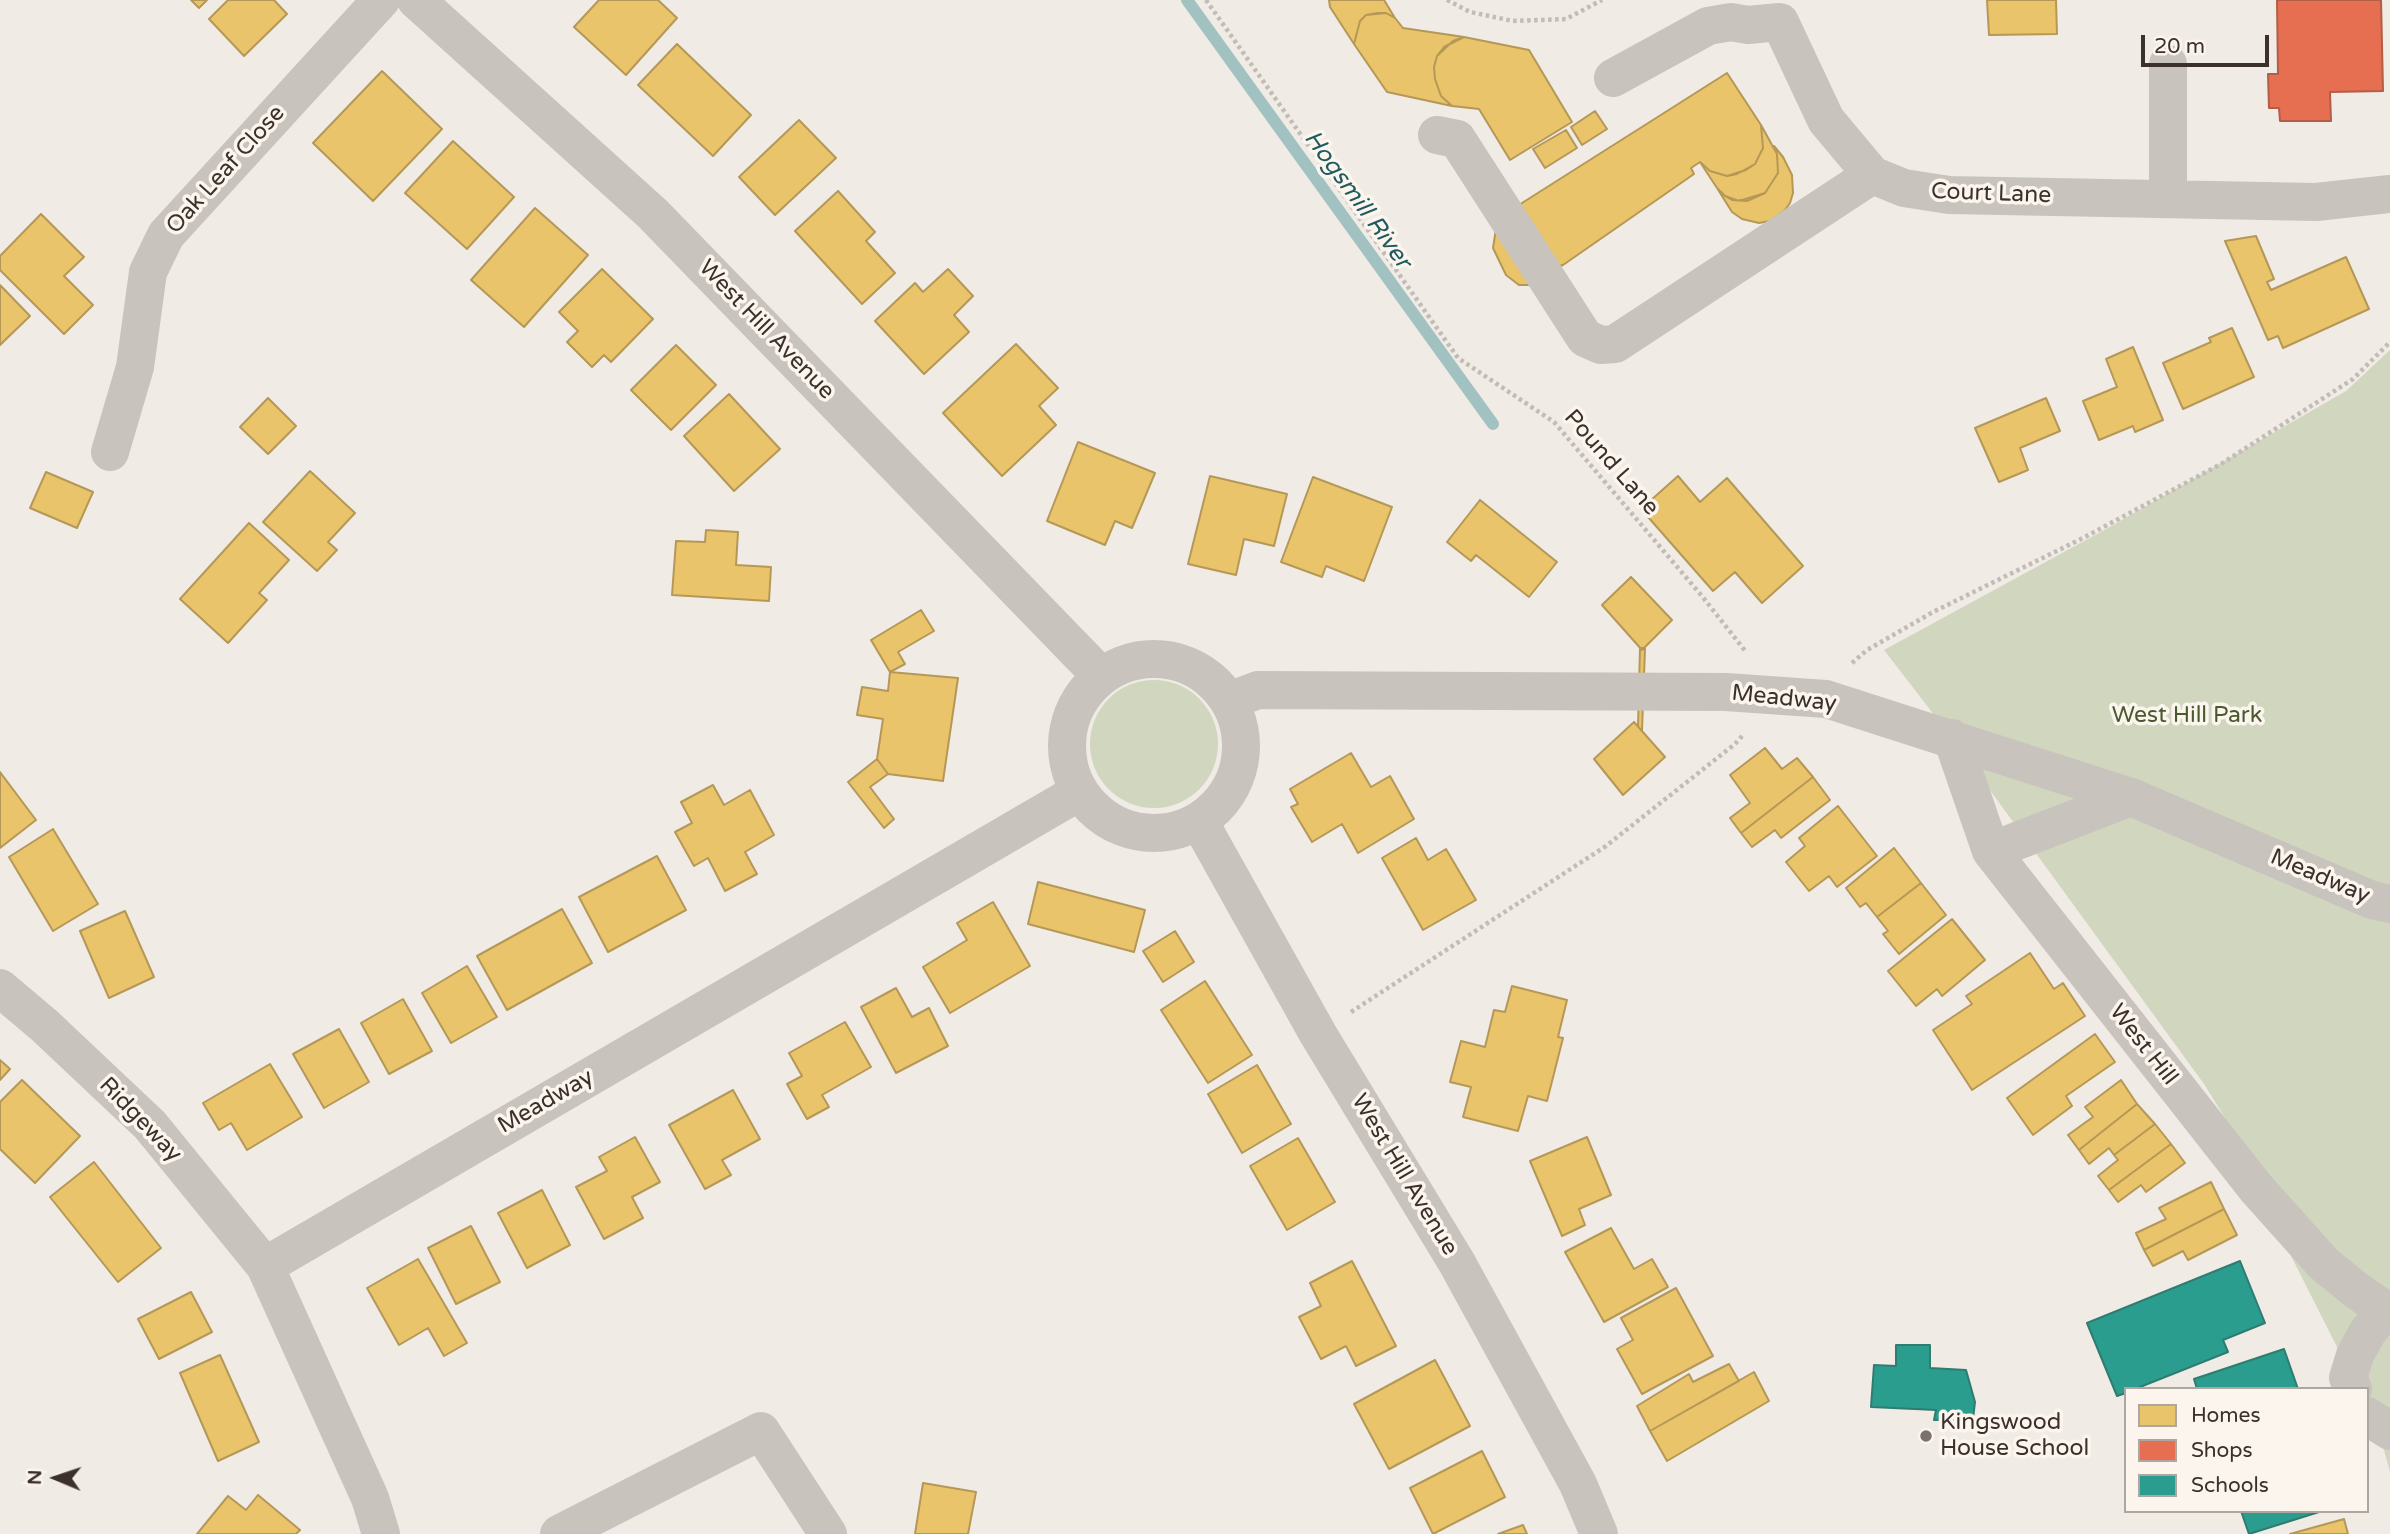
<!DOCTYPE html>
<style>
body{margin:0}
#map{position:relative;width:2390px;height:1534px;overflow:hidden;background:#f0ebe5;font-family:"Varela Round",sans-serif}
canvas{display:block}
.legend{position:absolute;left:2124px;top:1387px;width:245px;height:126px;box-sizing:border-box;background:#fbf5ee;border:2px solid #aea6a0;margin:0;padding:9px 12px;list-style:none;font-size:21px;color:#3b302b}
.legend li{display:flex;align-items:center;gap:14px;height:35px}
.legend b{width:35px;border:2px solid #aea6a0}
.north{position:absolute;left:21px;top:1443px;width:70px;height:70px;-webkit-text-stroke:5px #fbf5ee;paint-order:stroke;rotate:272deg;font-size:19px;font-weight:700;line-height:28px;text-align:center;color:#3b302b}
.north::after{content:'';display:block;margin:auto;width:24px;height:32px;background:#3b302b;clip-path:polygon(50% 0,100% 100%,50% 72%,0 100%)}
.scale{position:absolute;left:2141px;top:35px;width:128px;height:32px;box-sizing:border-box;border:4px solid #3b302b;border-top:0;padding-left:9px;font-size:21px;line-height:24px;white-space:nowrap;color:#3b302b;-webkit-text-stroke:5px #fbf5ee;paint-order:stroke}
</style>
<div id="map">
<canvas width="2390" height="1534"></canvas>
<ul class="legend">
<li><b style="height:19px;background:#e9c46a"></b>Homes</li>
<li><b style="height:19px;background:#e76f51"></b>Shops</li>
<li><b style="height:19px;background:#2a9d8f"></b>Schools</li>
</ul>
<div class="north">N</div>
<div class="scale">20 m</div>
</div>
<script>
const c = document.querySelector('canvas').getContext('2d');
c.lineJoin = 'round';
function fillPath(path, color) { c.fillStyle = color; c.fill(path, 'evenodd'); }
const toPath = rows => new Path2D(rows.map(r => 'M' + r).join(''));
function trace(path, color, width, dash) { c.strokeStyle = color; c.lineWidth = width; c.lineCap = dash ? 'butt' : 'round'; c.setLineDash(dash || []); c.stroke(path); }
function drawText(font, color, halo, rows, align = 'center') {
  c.font = font + ' "Varela Round",sans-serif'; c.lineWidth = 7; c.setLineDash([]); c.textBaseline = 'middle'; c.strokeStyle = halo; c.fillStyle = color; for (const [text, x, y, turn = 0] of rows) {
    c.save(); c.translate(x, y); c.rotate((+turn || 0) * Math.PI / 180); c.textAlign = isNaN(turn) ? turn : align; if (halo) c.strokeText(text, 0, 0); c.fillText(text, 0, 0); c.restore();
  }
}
fillPath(toPath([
 [2390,350,2390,1472,2378,1428,2284,1242,2271,1192,2204,1084,1952,738,1884,650,2108,528,2346,391],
 '1090 744a64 64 0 1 1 128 0a64 64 0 1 1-128 0Z'
]), '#d1d6bf');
const homes = toPath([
 [191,0,207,0,199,8,191,0],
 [228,0,274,0,287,14,244,56,209,19,228,0],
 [599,0,658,0,677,18,626,75,574,27,599,0],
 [1329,0,1384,0,1395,18,1386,13,1366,15,1360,21,1354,44,1330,7,1329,0],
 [1987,0,2056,0,2057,34,1989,35,1987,0],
 [1378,13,1386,13,1395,18,1403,28,1464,37,1444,47,1437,56,1434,67,1435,79,1441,96,1452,106,1387,92,1354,44,1360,21,1366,15,1378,13],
 [1464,37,1529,50,1572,122,1510,160,1479,109,1452,106,1441,96,1435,79,1434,67,1437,56,1453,41,1464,37],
 [677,44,751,115,713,156,638,85,677,44],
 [382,71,442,129,373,201,313,143,382,71],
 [1727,73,1761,125,1763,148,1755,164,1737,174,1727,176,1710,171,1700,162,1691,168,1694,174,1563,265,1554,267,1514,212,1522,203,1727,73],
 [1595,111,1607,129,1582,145,1571,127,1595,111],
 [799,120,836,158,775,215,739,177,799,120],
 [1761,125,1777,154,1778,173,1765,193,1747,201,1732,200,1725,196,1717,188,1700,162,1710,171,1727,176,1746,170,1755,164,1763,148,1761,125],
 [1566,130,1577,148,1545,168,1533,149,1566,130],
 [453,141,514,197,467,249,405,193,453,141],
 [1774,146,1783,157,1792,175,1793,193,1790,203,1785,210,1770,221,1759,223,1742,219,1732,212,1717,188,1725,196,1739,201,1765,193,1778,173,1777,154,1774,146],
 [838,191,875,232,866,241,895,273,862,304,795,231,838,191],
 [1522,203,1514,212,1554,267,1563,265,1530,285,1519,285,1506,275,1493,248,1496,229,1508,212,1522,203],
 [535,208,588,255,524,327,471,280,535,208],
 [41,214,84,257,64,276,93,305,64,334,0,270,0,256,41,214],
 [2256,236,2274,279,2267,282,2271,290,2346,257,2369,309,2283,348,2278,336,2268,340,2225,241,2256,236],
 [602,269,653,319,611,362,604,355,592,367,567,342,578,331,559,312,602,269],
 [948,269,973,296,954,315,969,332,924,374,875,321,915,283,923,292,948,269],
 [0,285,30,316,0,345,0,285],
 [2232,328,2254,377,2183,409,2163,363,2211,342,2209,338,2232,328],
 [1016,344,1058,388,1039,406,1056,425,1002,476,943,413,1016,344],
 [676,345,716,385,671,430,631,390,676,345],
 [2133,347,2163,420,2135,432,2133,426,2099,440,2083,401,2117,387,2106,359,2133,347],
 [729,394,780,449,734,491,684,436,729,394],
 [268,398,296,426,268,454,240,427,268,398],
 [2046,398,2060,431,2020,448,2028,470,1999,482,1975,428,2046,398],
 [1078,442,1155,473,1132,528,1115,521,1105,545,1047,521,1078,442],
 [310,471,355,513,328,542,337,550,317,571,263,522,310,471],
 [46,472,93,492,77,528,30,508,46,472],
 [1210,476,1287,494,1274,546,1244,539,1236,575,1188,564,1210,476],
 [1678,476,1700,502,1727,478,1803,566,1762,603,1735,572,1713,591,1641,509,1678,476],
 [1313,477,1392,507,1364,581,1326,566,1322,577,1281,562,1313,477],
 [1480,500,1557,562,1529,597,1476,555,1471,561,1447,542,1480,500],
 [249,523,289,560,259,593,267,600,228,643,180,599,249,523],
 [706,530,738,532,736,565,771,567,769,601,672,595,676,541,705,542,706,530],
 [1631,577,1672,620,1642,650,1602,605,1631,577],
 [921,610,934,631,898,652,905,664,890,672,871,640,921,610],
 [1640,648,1645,648,1642,731,1638,726,1640,648],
 [890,672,958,678,943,781,888,774,877,759,883,719,857,715,862,687,888,691,890,672],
 [1634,722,1665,757,1623,795,1594,759,1634,722],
 [1765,748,1782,769,1797,758,1813,777,1741,833,1730,818,1750,803,1730,775,1765,748],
 [1351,753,1371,787,1390,776,1414,819,1358,853,1342,824,1312,842,1291,807,1298,804,1290,789,1351,753],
 [877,759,888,774,870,787,894,819,884,828,848,782,877,759],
 [0,772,36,820,0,848,0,772],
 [1813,777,1830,800,1781,838,1775,830,1752,847,1741,833,1813,777],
 [713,785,724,805,750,790,774,835,745,852,757,874,725,891,708,858,694,866,675,832,692,823,681,802,713,785],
 [1838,806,1877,856,1837,887,1829,876,1809,891,1786,862,1805,846,1799,838,1838,806],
 [53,829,98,904,53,931,9,857,53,829],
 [1416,838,1428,860,1446,849,1476,900,1423,930,1382,858,1416,838],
 [1894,848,1921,883,1877,917,1866,903,1860,907,1846,888,1894,848],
 [657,856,686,910,608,952,579,897,657,856],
 [1038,882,1145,910,1134,952,1028,924,1038,882],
 [1921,883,1946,915,1899,954,1883,934,1888,931,1877,917,1921,883],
 [993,902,1030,966,950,1013,923,967,967,940,957,923,993,902],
 [562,909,592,963,507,1010,477,956,562,909],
 [125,911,154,977,109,998,80,931,125,911],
 [1952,919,1985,960,1942,996,1937,989,1916,1006,1888,971,1952,919],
 [1175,931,1194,962,1163,982,1143,951,1175,931],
 [2030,953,2054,989,2063,983,2085,1016,1972,1090,1933,1030,1972,1004,1966,996,2030,953],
 [467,966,497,1017,451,1043,422,993,467,966],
 [1205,981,1252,1055,1208,1083,1161,1010,1205,981],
 [1512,986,1567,1000,1558,1037,1563,1038,1547,1101,1528,1096,1518,1131,1463,1117,1471,1087,1450,1082,1461,1041,1485,1047,1494,1010,1505,1012,1512,986],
 [896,988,912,1017,929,1008,948,1046,896,1073,861,1007,896,988],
 [403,999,432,1051,389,1074,361,1023,403,999],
 [845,1022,871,1067,822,1095,829,1107,807,1119,787,1084,802,1076,789,1053,845,1022],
 [339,1029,369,1082,324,1108,293,1054,339,1029],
 [2095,1034,2115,1062,2066,1096,2072,1106,2033,1135,2007,1098,2095,1034],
 [0,1060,10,1069,0,1080,0,1060],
 [270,1064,302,1117,247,1150,231,1123,219,1130,203,1103,270,1064],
 [1257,1065,1291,1124,1242,1153,1208,1094,1257,1065],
 [22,1080,80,1136,35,1183,0,1149,0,1102,22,1080],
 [2121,1080,2137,1104,2079,1150,2068,1135,2093,1117,2085,1107,2121,1080],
 [733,1090,760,1139,722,1160,731,1175,705,1189,669,1125,733,1090],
 [2137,1104,2155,1124,2114,1155,2109,1148,2089,1164,2079,1150,2137,1104],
 [2155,1124,2171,1144,2109,1190,2098,1176,2118,1160,2114,1155,2155,1124],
 [635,1137,660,1182,632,1197,643,1218,604,1239,576,1187,607,1171,599,1157,635,1137],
 [1587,1137,1611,1195,1579,1209,1585,1225,1562,1236,1530,1161,1587,1137],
 [1298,1138,1335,1202,1287,1230,1250,1166,1298,1138],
 [2171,1144,2185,1163,2146,1192,2141,1185,2118,1202,2109,1190,2171,1144],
 [94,1162,161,1248,118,1282,50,1197,94,1162],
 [2211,1182,2224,1209,2144,1250,2136,1233,2166,1219,2159,1208,2211,1182],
 [542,1190,570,1245,527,1268,498,1213,542,1190],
 [2224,1209,2237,1235,2188,1260,2183,1251,2153,1266,2144,1250,2224,1209],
 [471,1226,500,1282,456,1304,428,1248,471,1226],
 [1611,1228,1634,1269,1652,1259,1668,1287,1604,1322,1565,1252,1611,1228],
 [418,1259,467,1343,444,1356,428,1328,399,1345,367,1288,418,1259],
 [1352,1261,1396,1346,1356,1366,1346,1346,1321,1359,1299,1317,1321,1306,1310,1283,1352,1261],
 [1676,1288,1713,1356,1642,1394,1617,1349,1633,1340,1621,1318,1676,1288],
 [191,1292,212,1332,159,1359,138,1319,191,1292],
 [220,1355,259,1442,218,1461,180,1373,220,1355],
 [1435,1360,1470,1426,1389,1469,1354,1404,1435,1360],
 [1729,1364,1739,1381,1650,1431,1637,1406,1689,1374,1693,1382,1729,1364],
 [1754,1372,1769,1401,1667,1461,1650,1431,1754,1372],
 [1482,1451,1505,1497,1433,1534,1410,1488,1482,1451],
 [923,1483,976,1492,968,1534,915,1534,923,1483],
 [258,1495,300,1530,296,1534,197,1534,228,1496,246,1510,258,1495],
 [2344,1519,2348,1534,2290,1534,2344,1519],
 [1523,1525,1527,1534,1498,1534,1523,1525]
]);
fillPath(homes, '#e9c46a');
trace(homes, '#b59857', 2);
const shops = toPath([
 [2277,0,2381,0,2383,91,2330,92,2331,121,2280,121,2279,108,2269,108,2268,74,2278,74,2277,0]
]);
fillPath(shops, '#e76f51');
trace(shops, '#b35c46', 2);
const schools = toPath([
 [2240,1261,2265,1323,2223,1340,2228,1352,2135,1389,2126,1389,2126,1393,2117,1396,2087,1323,2240,1261],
 [1896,1345,1930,1345,1930,1368,1966,1370,1975,1402,1973,1419,1934,1420,1936,1410,1871,1407,1874,1365,1896,1366,1896,1345],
 [2284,1349,2298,1389,2197,1389,2194,1379,2284,1349],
 [2241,1511,2319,1511,2319,1512,2249,1534,2241,1511]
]);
fillPath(schools, '#2a9d8f');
trace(schools, '#2f7c71', 2);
trace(toPath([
 [1187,0,1493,424]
]), '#a1c2c1', 12);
trace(toPath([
 [1206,0,1458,358,1554,422,1701,595,1746,652],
 [1447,0,1470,12,1513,21,1566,19,1602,0],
 [1852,663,1867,650,1933,612,2083,538,2221,464,2353,379,2390,342],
 [1351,1012,1606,846,1735,744,1743,735]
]), '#c2bbb6', 4.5, [3.5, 3.5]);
trace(toPath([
 [416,0,653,214,1101,676],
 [1613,78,1708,26,1731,22,1748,25,1780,22,1826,120,1872,175,1904,188,1949,195,2316,202,2390,194],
 [1437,135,1457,139,1585,338,1601,345,1615,344,1872,175],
 [2168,198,2168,64],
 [110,452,135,367,148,272,166,235,381,0],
 '1067 746a87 87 0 1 1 174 0a87 87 0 1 1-174 0Z',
 [1229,701,1258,690,1726,692,1826,699,2131,797,2372,900,2390,904],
 [1952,738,1991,851,2256,1188,2324,1264,2356,1290,2385,1310,2390,1311],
 [1199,821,1318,1034,1457,1263,1578,1484,1599,1534],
 [1991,851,2131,797],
 [0,988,45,1026,150,1125,265,1266,370,1498,381,1534],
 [265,1266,1079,792],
 [2353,1389,2348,1378,2355,1355,2367,1333,2385,1310],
 [2367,1416,2390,1431],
 [559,1534,761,1431,828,1534]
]), '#c9c3be', 38);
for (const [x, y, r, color] of [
 [1926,1436,7,"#7a716c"]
]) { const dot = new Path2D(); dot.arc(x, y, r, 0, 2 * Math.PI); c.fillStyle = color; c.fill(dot); trace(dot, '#fbf5ee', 2.5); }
drawText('23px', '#3b302b', '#fbf5ee', [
 ["Oak Leaf Close",226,170,-48],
 ["Court Lane",1991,194,2],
 ["West Hill Avenue",766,330,46],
 ["Pound Lane",1611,463,49],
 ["Meadway",1784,699,6],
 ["Meadway",2320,877,23],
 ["West Hill",2143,1045,52],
 ["Meadway",546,1102,-30],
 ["Ridgeway",140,1120,46],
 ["West Hill Avenue",1404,1175,59]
]);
drawText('23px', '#4a5a2e', '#fbf5ee', [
 ["West Hill Park",2187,716]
]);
drawText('23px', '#3b302b', '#fbf5ee', [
 ["Kingswood",1940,1423],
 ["House School",1940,1449]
], 'left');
drawText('italic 24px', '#1f5a5e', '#fbf5ee', [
 ["Hogsmill River",1357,200,54]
]);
</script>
